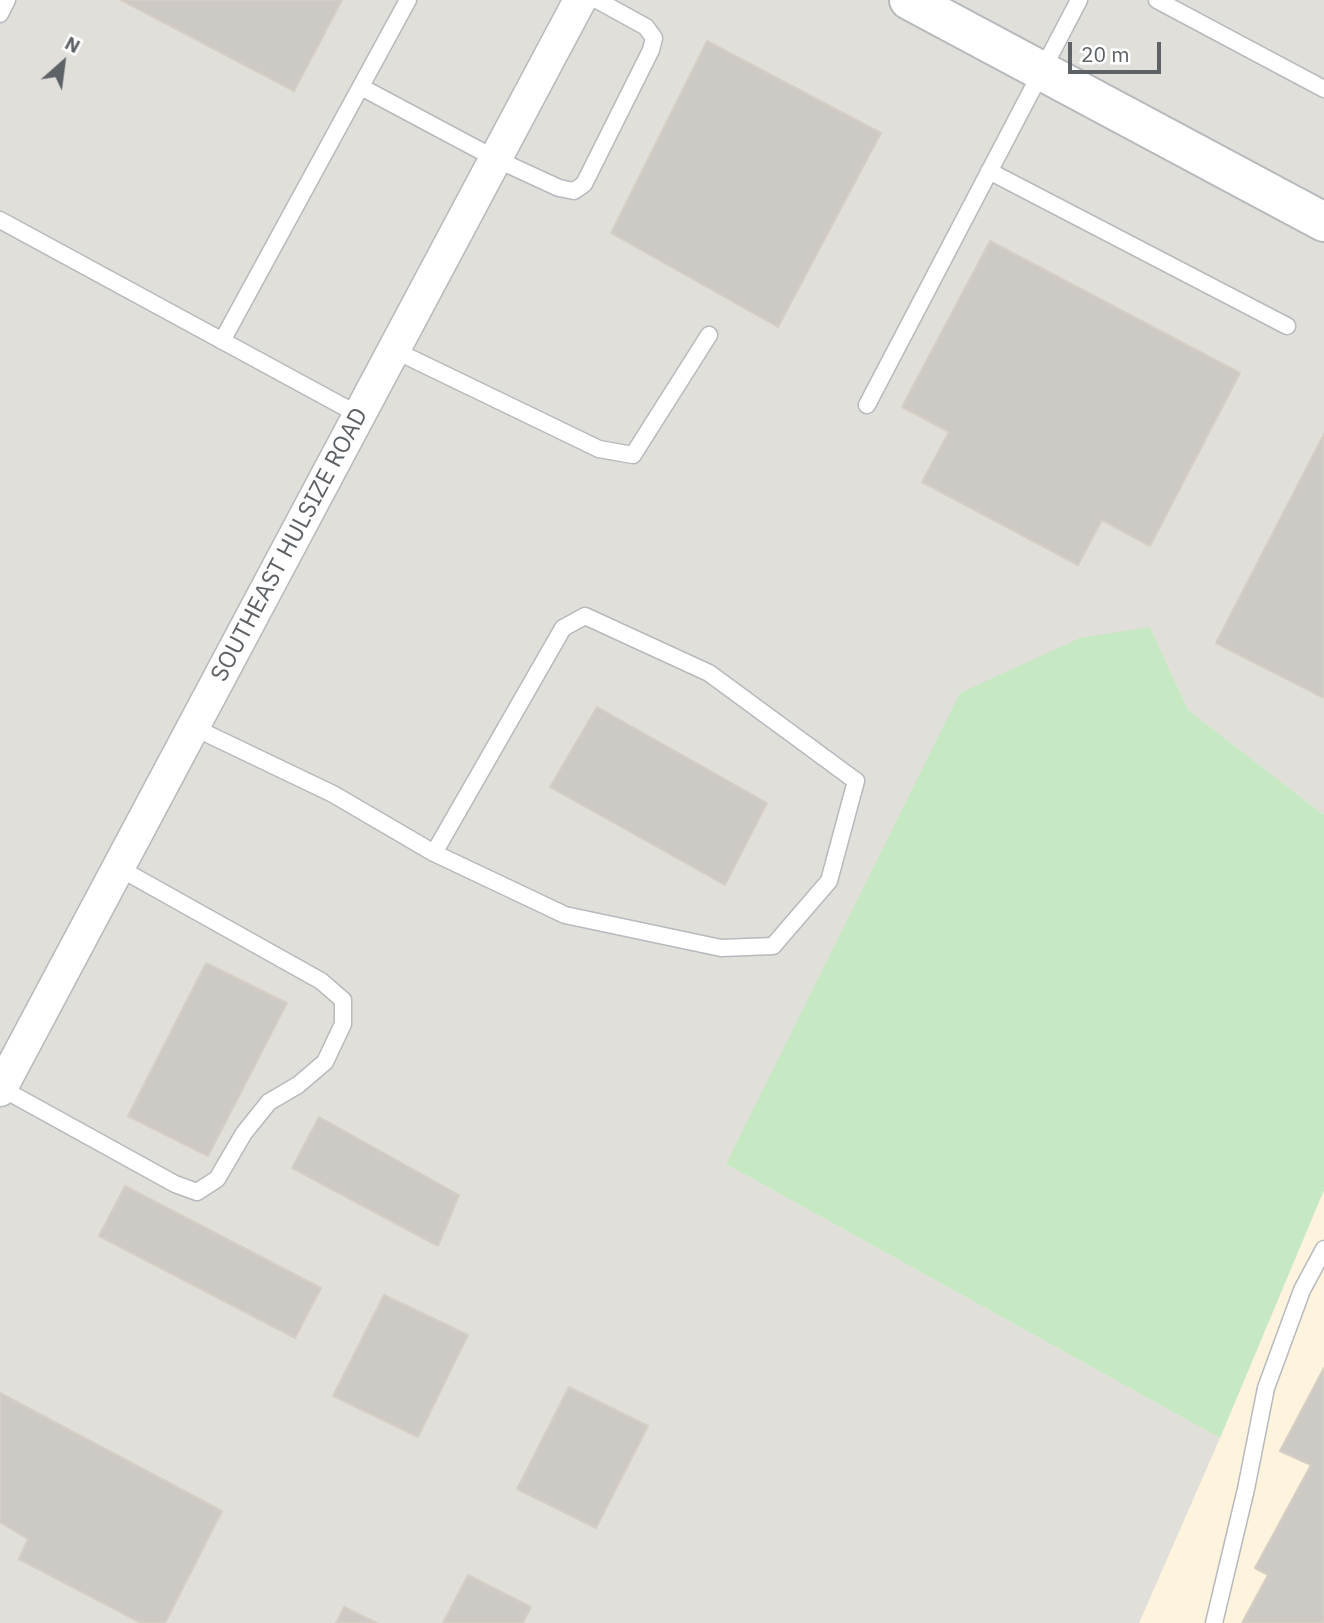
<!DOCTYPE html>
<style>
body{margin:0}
#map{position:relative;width:1324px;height:1623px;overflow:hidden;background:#f0ede6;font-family:"IBM Plex Sans",sans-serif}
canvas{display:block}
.north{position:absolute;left:28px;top:28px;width:70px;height:70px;-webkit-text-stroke:5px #fff;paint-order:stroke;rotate:28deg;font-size:19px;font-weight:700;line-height:28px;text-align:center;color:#5d6266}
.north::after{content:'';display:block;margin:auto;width:24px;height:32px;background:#5d6266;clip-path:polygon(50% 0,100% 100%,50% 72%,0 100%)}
.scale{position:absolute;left:1068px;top:42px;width:93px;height:32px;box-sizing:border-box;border:4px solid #5d6266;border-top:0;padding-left:9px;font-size:21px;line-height:24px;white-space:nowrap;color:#5d6266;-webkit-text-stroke:5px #fff;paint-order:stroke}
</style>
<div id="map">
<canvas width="1324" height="1623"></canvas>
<div class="north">N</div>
<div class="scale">20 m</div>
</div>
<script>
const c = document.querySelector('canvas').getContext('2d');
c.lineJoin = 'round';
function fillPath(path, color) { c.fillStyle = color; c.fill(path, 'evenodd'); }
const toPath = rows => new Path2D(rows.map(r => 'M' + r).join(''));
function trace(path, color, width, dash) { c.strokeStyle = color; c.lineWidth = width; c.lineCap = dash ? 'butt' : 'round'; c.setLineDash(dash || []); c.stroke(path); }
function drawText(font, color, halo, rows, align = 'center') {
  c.font = font + ' "IBM Plex Sans",sans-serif'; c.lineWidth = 6; c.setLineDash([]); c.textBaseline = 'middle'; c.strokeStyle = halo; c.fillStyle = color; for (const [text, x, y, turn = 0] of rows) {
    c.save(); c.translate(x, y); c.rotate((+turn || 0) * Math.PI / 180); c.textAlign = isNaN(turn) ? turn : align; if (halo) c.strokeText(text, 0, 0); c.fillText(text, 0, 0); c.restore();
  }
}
fillPath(toPath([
 [1324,1190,1324,1623,1139,1623,1220,1438]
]), '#fef3dc');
fillPath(toPath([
 [0,0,1324,0,1324,815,1188,710,1150,627,726,1164,1220,1438,1139,1623,0,1623]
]), '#e1dfda');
fillPath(toPath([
 [1150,627,1188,710,1324,815,1324,1190,1220,1438,726,1164,960,693,1080,638]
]), '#c6e8c2');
const building = toPath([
 [121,0,342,0,294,91,121,0],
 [707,41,881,133,778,327,611,233,707,41],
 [990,241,1240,373,1150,546,1102,520,1078,565,922,482,949,432,902,407,990,241],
 [1324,434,1324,698,1216,643,1324,434],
 [597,707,767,803,725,885,550,787,597,707],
 [206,963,287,1003,208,1156,128,1116,206,963],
 [319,1117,459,1195,438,1246,292,1168,319,1117],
 [125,1186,321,1288,295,1338,99,1236,125,1186],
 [384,1295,468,1335,418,1437,333,1396,384,1295],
 [1324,1368,1324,1623,1242,1623,1268,1575,1255,1568,1311,1465,1280,1451,1324,1368],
 [569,1387,648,1426,596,1528,517,1489,569,1387],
 [0,1393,222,1511,165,1623,141,1623,19,1559,28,1539,0,1522,0,1393],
 [468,1575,531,1607,523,1623,443,1623,468,1575],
 [344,1607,377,1623,336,1623,344,1607]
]);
fillPath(building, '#cdc9c5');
trace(building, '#d5cec4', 2);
const service = toPath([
 [1157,0,1324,89],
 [0,14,7,0],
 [361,87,496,159,559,188,574,191,584,184,651,50,654,38,646,27,597,0],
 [989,171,1287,326],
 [0,220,359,415],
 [222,341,408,0],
 [394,350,599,449,633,455,709,335],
 [867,405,1079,0],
 [193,727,333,794,434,853,565,915,721,948,773,946,829,881,856,781,709,673,585,616,563,628,434,853],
 [1,1088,175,1184,197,1192,217,1179,244,1133,269,1102,298,1085,325,1062,343,1024,343,1000,321,981,119,868],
 [1214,1623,1246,1489,1266,1388,1302,1290,1324,1249]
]);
const minor = toPath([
 [0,1090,580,0]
]);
const tertiary = toPath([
 [909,0,1324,222]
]);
trace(service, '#b6b9bd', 19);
trace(minor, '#b6b9bd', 35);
trace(tertiary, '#b6b9bd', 42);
trace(service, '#fff', 16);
trace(minor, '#fff', 32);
trace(tertiary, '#fff', 38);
drawText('24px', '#5d6266', '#fff', [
 ["SOUTHEAST HULSIZE ROAD",290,545,-62]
]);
</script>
